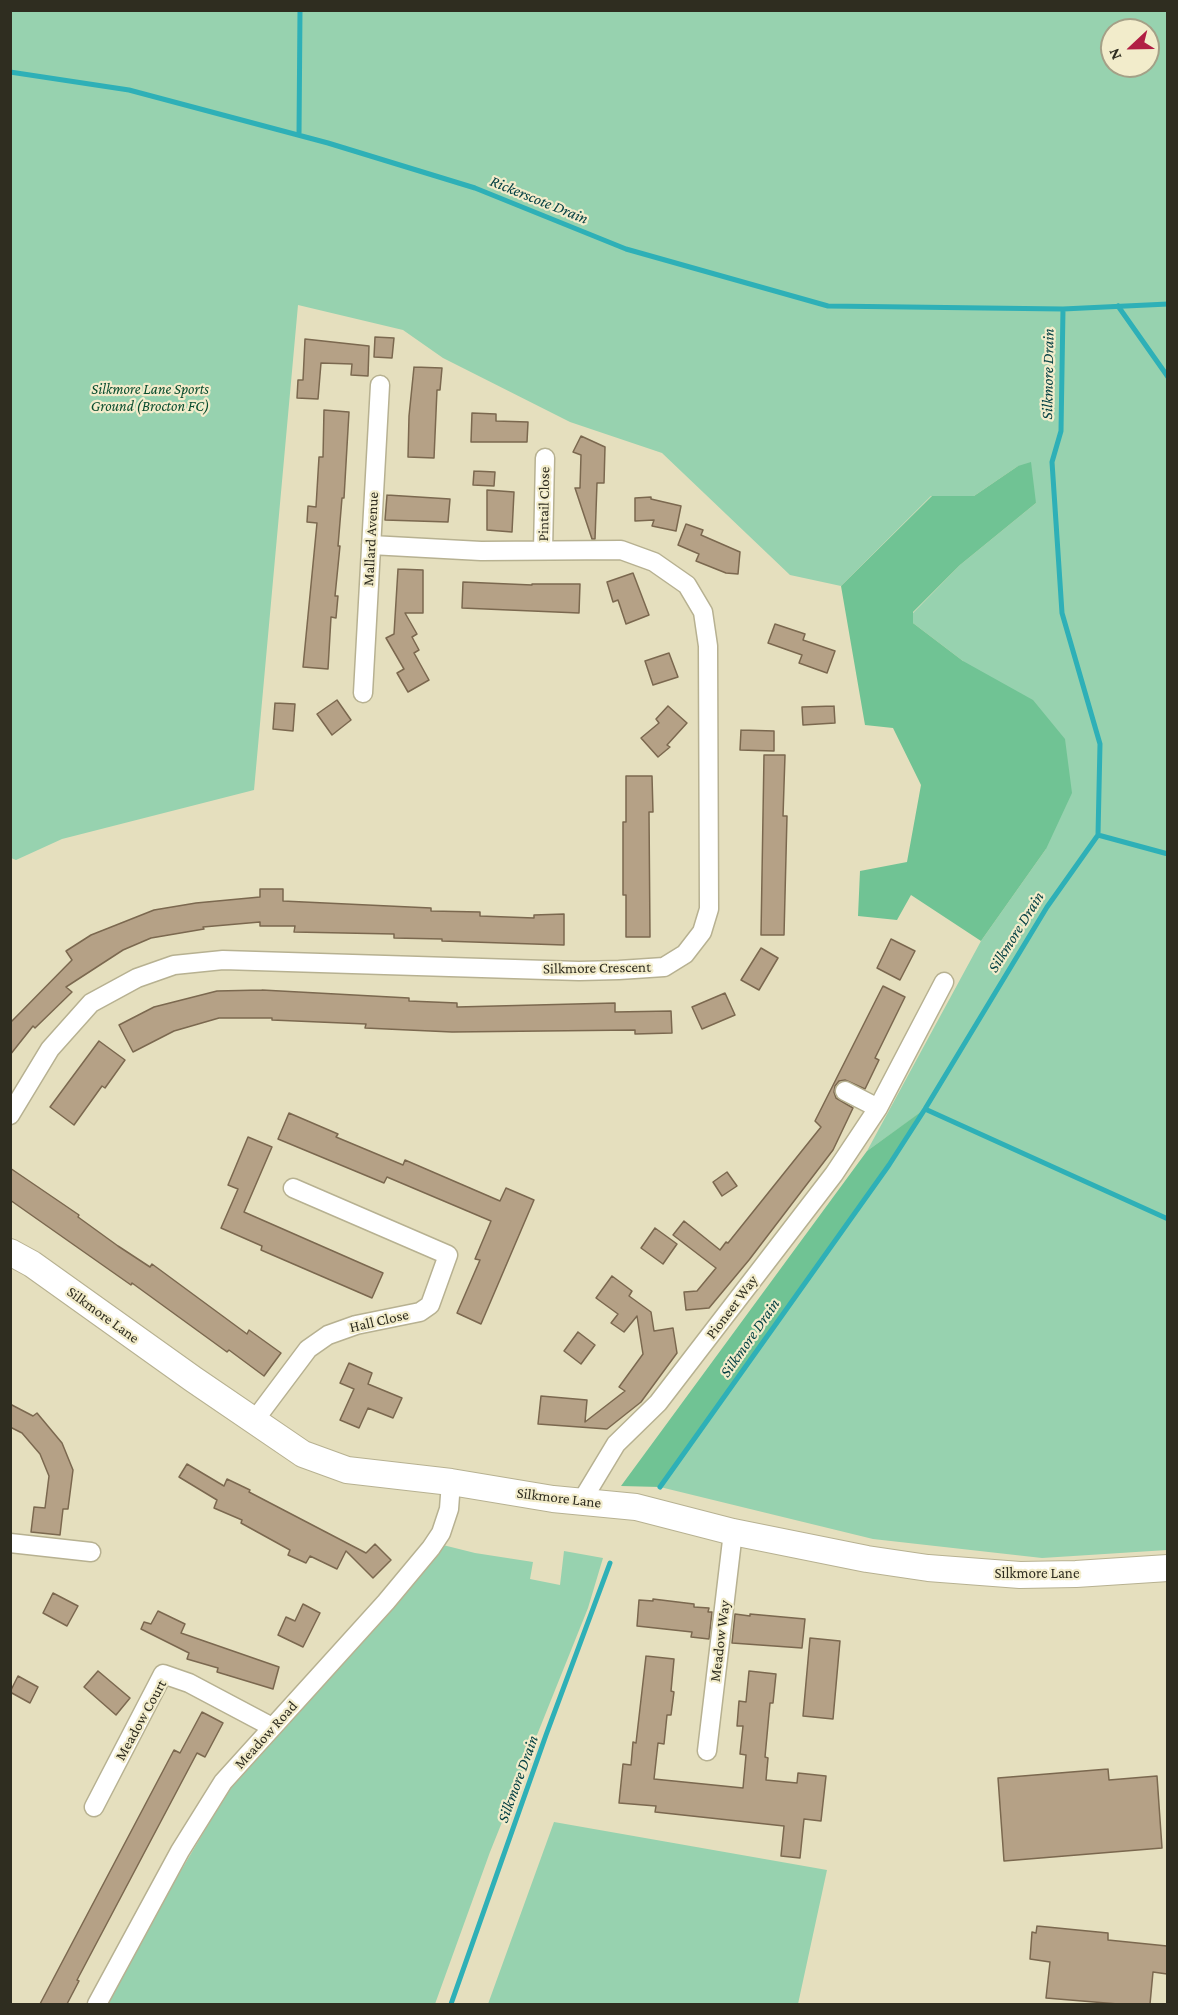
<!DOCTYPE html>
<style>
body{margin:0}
#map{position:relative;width:1178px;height:2015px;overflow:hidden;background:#e5dfbe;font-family:"Crimson Pro",serif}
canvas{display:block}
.frame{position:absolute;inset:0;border:12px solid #2f2d20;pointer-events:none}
.north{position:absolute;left:1100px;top:18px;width:60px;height:60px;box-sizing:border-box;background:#f2eccb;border:2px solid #a4a087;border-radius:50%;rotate:248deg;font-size:16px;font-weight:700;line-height:24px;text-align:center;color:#2f2d20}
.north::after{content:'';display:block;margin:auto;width:21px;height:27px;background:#b11e44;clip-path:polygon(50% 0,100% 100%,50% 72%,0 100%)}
</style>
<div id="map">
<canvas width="1178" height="2015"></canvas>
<div class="frame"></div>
<div class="north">N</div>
</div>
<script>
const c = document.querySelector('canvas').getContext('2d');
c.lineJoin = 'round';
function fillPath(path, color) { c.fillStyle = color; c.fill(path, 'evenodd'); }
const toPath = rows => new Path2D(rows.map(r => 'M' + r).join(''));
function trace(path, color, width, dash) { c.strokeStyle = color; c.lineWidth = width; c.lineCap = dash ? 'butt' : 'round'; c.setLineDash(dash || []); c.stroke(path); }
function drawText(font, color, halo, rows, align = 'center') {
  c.font = font + ' "Crimson Pro",serif'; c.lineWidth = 4.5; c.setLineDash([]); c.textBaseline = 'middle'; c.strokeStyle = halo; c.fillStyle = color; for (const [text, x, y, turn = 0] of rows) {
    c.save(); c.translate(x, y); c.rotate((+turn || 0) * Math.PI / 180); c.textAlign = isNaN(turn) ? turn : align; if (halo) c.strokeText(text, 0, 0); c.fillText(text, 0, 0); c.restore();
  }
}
fillPath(toPath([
 [11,11,1167,11,1167,1550,1042,1558,873,1539,660,1487,889,1165,923,1111,867,1151,981,941,1046,849,963,661,913,623,913,613,960,565,1036,503,1018,466,974,496,931,496,841,586,790,575,662,453,570,422,443,358,403,330,298,305,254,790,62,839,16,860,11,858],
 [1112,30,1148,30,1148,66,1112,66],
 [443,1545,475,1553,533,1562,530,1579,560,1585,564,1551,603,1558,588,1608,490,1852,435,2004,106,2004,144,1933,231,1786],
 [554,1822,827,1870,798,2004,488,2004]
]), '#97d2af');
fillPath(toPath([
 [1031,462,1036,503,960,565,913,612,913,623,963,661,1033,700,1065,739,1072,793,1046,849,981,941,911,895,897,920,858,916,860,871,907,862,921,785,893,728,865,725,841,586,932,496,974,496,1018,466],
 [925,1109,889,1165,660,1487,621,1486,867,1151]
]), '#70c394');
trace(toPath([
 [10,72,129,90,328,143,475,188,626,249,828,306,1063,309,1168,304],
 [299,135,300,10],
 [1118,306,1168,377],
 [1098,835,1168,854],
 [925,1109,1168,1219],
 [660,1487,889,1165,925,1109,1047,907,1098,835,1100,744,1062,613,1052,462,1061,431,1063,309],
 [451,2004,546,1735,610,1563]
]), '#2eb0b7', 5);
const building = toPath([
 [375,337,394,338,392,358,374,357,375,337],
 [305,339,369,346,368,376,351,375,352,364,321,363,318,399,297,398,298,380,303,380,305,339],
 [414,367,442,368,440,390,437,390,434,458,408,457,409,416,414,367],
 [324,410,349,412,344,498,342,498,338,546,340,546,335,596,338,596,336,618,331,617,328,669,303,667,317,523,307,522,308,506,316,507,319,457,323,457,324,410],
 [472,413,496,414,496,421,528,422,527,442,471,442,472,413],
 [581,436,605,447,604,483,597,483,595,539,592,539,575,488,580,488,581,455,573,452,581,436],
 [474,471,495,472,494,486,473,485,474,471],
 [487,490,514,492,512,532,487,530,487,490],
 [387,495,450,499,448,522,385,520,387,495],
 [651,497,651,499,681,506,676,531,652,526,654,520,635,521,635,498,651,497],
 [686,524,703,530,701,535,740,552,738,574,726,573,696,561,699,554,678,545,686,524],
 [398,569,423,570,423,613,405,613,417,634,412,637,419,650,414,653,429,680,408,692,397,673,404,669,386,638,394,634,398,569],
 [633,573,649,615,626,624,618,600,613,602,607,582,633,573],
 [463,582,532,585,532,584,580,584,579,613,462,608,463,582],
 [775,624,805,634,803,640,835,651,827,673,799,663,802,655,768,643,775,624],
 [669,653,678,677,653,685,645,661,669,653],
 [337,700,351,720,332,735,317,714,337,700],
 [275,703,295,704,293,731,273,729,275,703],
 [668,706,687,723,667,745,670,747,658,757,641,738,659,723,656,719,668,706],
 [834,706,835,723,803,725,802,707,834,706],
 [741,730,774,731,774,751,740,750,741,730],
 [764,755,785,755,783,816,787,816,784,935,761,935,764,755],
 [626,776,652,776,653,812,649,812,650,937,626,937,626,895,623,895,623,822,626,822,626,776],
 [260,889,283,889,283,901,431,908,431,911,480,912,480,916,534,918,534,915,564,914,564,945,442,941,442,939,394,938,394,934,294,932,295,926,260,926,260,922,203,927,204,929,151,938,123,950,66,987,72,992,35,1028,33,1026,10,1055,10,1023,72,960,66,951,91,935,154,910,196,903,260,897,260,889],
 [891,939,915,951,900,980,877,968,891,939],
 [761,948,778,958,759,990,741,980,761,948],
 [883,986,905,997,875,1058,879,1060,865,1089,845,1080,839,1081,835,1086,834,1092,836,1098,853,1108,833,1150,749,1260,709,1308,686,1310,684,1292,697,1291,716,1268,673,1235,684,1221,720,1250,726,1242,728,1243,821,1127,815,1121,883,986],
 [262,990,409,998,409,1001,457,1003,457,1007,615,1003,615,1012,671,1011,672,1033,635,1034,635,1030,452,1032,365,1028,366,1024,272,1020,272,1018,219,1018,174,1031,133,1052,119,1025,154,1007,217,991,262,990],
 [725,993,735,1015,702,1029,692,1007,725,993],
 [99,1041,125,1060,105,1088,102,1086,74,1125,50,1107,99,1041],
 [289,1113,338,1134,336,1137,403,1165,405,1160,500,1201,506,1188,534,1200,481,1324,457,1313,480,1260,475,1259,491,1221,387,1177,384,1183,278,1139,289,1113],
 [248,1137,272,1147,244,1212,383,1273,372,1298,261,1250,262,1246,221,1228,238,1189,228,1185,248,1137],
 [10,1168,79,1215,78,1217,118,1246,150,1267,152,1264,247,1334,249,1330,281,1353,264,1376,229,1350,227,1352,132,1283,131,1285,10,1200,10,1168],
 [727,1172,737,1186,722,1196,713,1182,727,1172],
 [655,1228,677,1244,663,1264,641,1248,655,1228],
 [612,1276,632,1291,629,1296,651,1312,654,1331,673,1328,677,1353,641,1402,607,1429,538,1424,541,1396,587,1400,585,1422,625,1391,619,1387,643,1354,637,1316,624,1332,611,1323,618,1314,596,1298,612,1276],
 [578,1332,595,1345,581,1364,564,1351,578,1332],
 [349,1363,372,1373,368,1384,402,1398,393,1418,368,1408,359,1428,340,1420,354,1389,340,1383,349,1363],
 [10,1404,33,1416,37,1413,62,1443,73,1470,68,1509,63,1509,60,1535,31,1532,34,1507,45,1508,49,1476,40,1454,22,1433,10,1427,10,1404],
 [187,1464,224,1486,227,1479,250,1490,249,1492,366,1553,375,1544,391,1560,373,1578,346,1551,337,1569,310,1556,306,1563,288,1555,290,1550,241,1523,242,1520,214,1508,217,1500,179,1477,187,1464],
 [53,1593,78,1606,67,1626,43,1613,53,1593],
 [653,1599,694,1604,694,1607,709,1608,708,1612,712,1612,709,1639,691,1637,692,1632,637,1626,639,1600,653,1601,653,1599],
 [303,1604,320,1613,303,1647,278,1635,286,1617,295,1621,303,1604],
 [158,1611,185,1624,181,1633,279,1667,273,1689,217,1672,218,1668,187,1659,189,1653,141,1629,144,1622,151,1624,158,1611],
 [735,1614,750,1616,750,1614,805,1619,802,1648,732,1643,735,1614],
 [810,1638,840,1641,833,1719,803,1716,810,1638],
 [646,1656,674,1659,671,1691,674,1692,671,1715,667,1715,664,1744,658,1743,654,1779,743,1788,746,1755,740,1754,743,1726,737,1726,739,1701,746,1702,749,1671,776,1674,773,1703,770,1703,765,1757,768,1758,766,1780,797,1783,798,1773,826,1776,821,1821,804,1819,800,1858,781,1856,784,1826,655,1812,656,1806,619,1803,623,1764,631,1765,633,1742,636,1743,646,1656],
 [98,1671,130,1698,116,1715,84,1687,98,1671],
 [18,1676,38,1687,30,1703,10,1692,18,1676],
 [202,1712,223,1723,205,1757,197,1753,77,1980,79,1981,67,2004,40,2004,174,1750,180,1753,202,1712],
 [1108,1769,1109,1780,1157,1776,1162,1848,1004,1861,998,1778,1108,1769],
 [1037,1926,1108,1933,1108,1940,1167,1946,1167,1974,1153,1972,1150,2004,1118,2004,1046,1998,1050,1962,1030,1959,1032,1932,1036,1933,1037,1926]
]);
fillPath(building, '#b5a186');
trace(building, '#7b684f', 1.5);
const street = toPath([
 [543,550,545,458],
 [363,693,380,385],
 [845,1091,878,1108],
 [10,1115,50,1049,91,1003,137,978,174,965,223,960,579,971,619,970,664,967,685,954,702,932,709,909,708,646,703,612,687,585,654,562,621,550,481,551,371,545],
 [254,1421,308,1349,328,1335,356,1325,420,1312,430,1305,448,1255,293,1188],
 [581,1502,616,1444,658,1403,834,1174,878,1108,944,982],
 [10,1543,91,1552],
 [707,1751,733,1532],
 [94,1807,163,1674,189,1683,272,1727],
 [97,2004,180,1851,223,1782,386,1602,431,1548,441,1533,449,1509,451,1482]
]);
const secondary = toPath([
 [10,1252,32,1264,193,1379,303,1454,347,1470,451,1482,553,1499,636,1507,733,1532,867,1559,928,1568,1020,1575,1076,1574,1168,1568]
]);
trace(street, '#b7b191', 21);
trace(secondary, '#b7b191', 28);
trace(street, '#fff', 18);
trace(secondary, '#fff', 26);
drawText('italic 15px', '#084c2e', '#f2eccb', [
 ["Silkmore Lane Sports",150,389],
 ["Ground (Brocton FC)",150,406]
]);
drawText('15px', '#2f2d20', '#f2eccb', [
 ["Pintail Close",544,504,-89],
 ["Mallard Avenue",371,539,-87],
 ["Silkmore Crescent",597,968,-1],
 ["Pioneer Way",732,1307,-53],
 ["Silkmore Lane",103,1315,36],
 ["Hall Close",379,1321,-13],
 ["Silkmore Lane",559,1498,7],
 ["Silkmore Lane",1037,1573],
 ["Meadow Way",720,1641,-83],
 ["Meadow Court",141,1720,-61],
 ["Meadow Road",266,1735,-48]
]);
drawText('italic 16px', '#054043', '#f2eccb', [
 ["Rickerscote Drain",539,200,22],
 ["Silkmore Drain",1048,374,-89],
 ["Silkmore Drain",1016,932,-58],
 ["Silkmore Drain",750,1338,-55],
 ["Silkmore Drain",518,1779,-70]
]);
</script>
